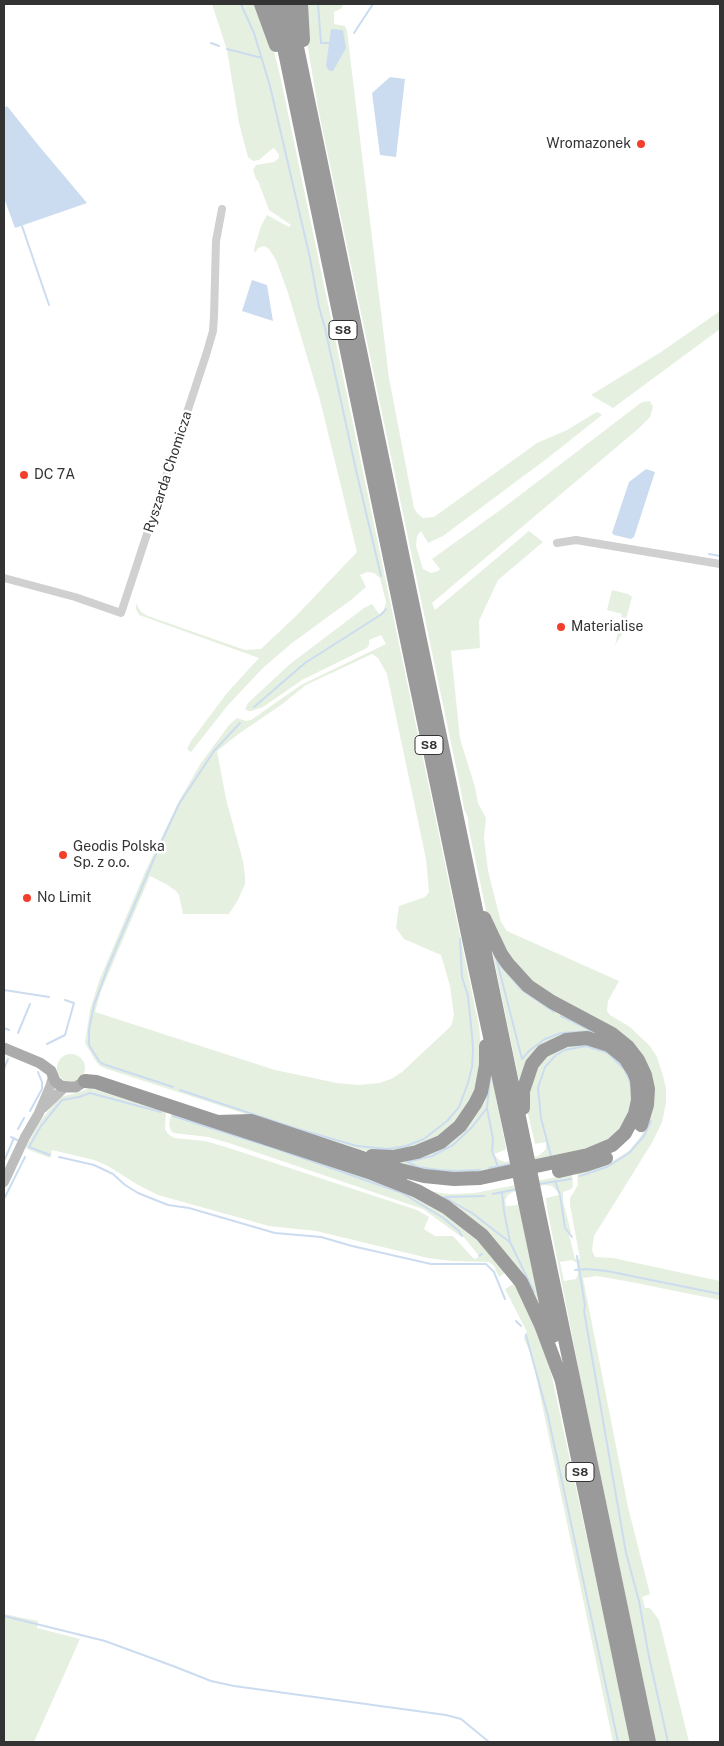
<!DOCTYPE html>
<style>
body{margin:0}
#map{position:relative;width:724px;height:1746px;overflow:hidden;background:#fff;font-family:"Public Sans",sans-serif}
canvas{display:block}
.frame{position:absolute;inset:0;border:5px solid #333;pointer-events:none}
</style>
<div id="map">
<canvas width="724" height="1746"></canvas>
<div class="frame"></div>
</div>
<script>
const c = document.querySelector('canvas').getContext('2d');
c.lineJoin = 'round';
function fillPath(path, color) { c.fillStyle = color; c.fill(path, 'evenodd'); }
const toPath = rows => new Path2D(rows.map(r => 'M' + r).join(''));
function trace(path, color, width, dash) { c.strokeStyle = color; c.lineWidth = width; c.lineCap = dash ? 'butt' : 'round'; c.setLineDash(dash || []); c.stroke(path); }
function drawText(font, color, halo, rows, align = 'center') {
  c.font = font + ' "Public Sans",sans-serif'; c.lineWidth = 5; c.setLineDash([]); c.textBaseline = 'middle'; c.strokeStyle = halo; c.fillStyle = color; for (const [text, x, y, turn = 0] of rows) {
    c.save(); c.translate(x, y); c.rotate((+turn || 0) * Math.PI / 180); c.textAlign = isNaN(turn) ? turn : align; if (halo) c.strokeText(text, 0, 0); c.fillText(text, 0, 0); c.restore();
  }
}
fillPath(toPath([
 [212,4,256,4,273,48,280,75,479,1026,482,1055,477,1086,463,1114,438,1138,400,1151,368,1151,357,1150,107,1069,100,1066,95,1060,85,1043,90,1010,99,981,145,872,179,801,201,763,229,725,237,718,246,721,251,720,301,685,386,644,381,635,369,640,369,645,367,648,302,680,263,707,251,711,248,711,245,709,248,703,290,664,364,608,372,604,379,614,384,610,386,602,380,578,374,573,367,572,360,575,366,587,351,600,292,643,264,667,228,705,191,752,187,749,191,741,227,693,259,658,139,615,136,609,136,603,141,612,148,616,245,650,261,649,297,615,357,552,320,400,288,293,276,260,269,249,264,246,258,248,255,253,254,249,261,226,267,215,289,227,291,225,269,210,258,181,256,179,253,170,256,165,274,162,279,158,279,155,276,150,273,148,259,160,253,161,248,157,239,123,227,50],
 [372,654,378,658,387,674,426,859,429,892,425,897,399,906,396,928,404,939,441,955,450,986,454,1015,451,1026,402,1072,391,1079,379,1083,359,1085,337,1083,275,1070,95,1012,101,991,150,876,166,884,176,891,179,895,183,914,229,914,238,900,245,884,245,876,243,861,226,799,217,751,240,733,281,705,306,685],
 [305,4,343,4,342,8,334,12,334,24,345,26,347,31,389,378,414,508,417,513,423,518,434,517,537,443,567,430,595,413,598,412,602,415,549,457,443,536,428,543,421,531,417,536,416,546,423,569,431,573,438,571,440,569,432,559,503,508,642,402,650,401,653,407,650,417,638,429,432,603,435,610,529,531,543,542,498,580,479,621,480,648,451,651,460,739,475,787,478,803,486,818,484,838,488,871,501,922,507,931,619,981,608,1001,607,1011,610,1015,630,1027,650,1046,657,1057,663,1076,666,1088,666,1103,662,1122,653,1141,594,1236,592,1250,595,1257,613,1258,720,1281,720,1300,631,1282,597,1276,583,1278,628,1507,650,1594,642,1597,645,1608,650,1608,659,1620,689,1742,656,1742,579,1371,547,1208,546,1198,559,1195,559,1193,552,1186,545,1185,513,1192,508,1195,505,1200,506,1206,518,1205,521,1213,541,1311,526,1282,427,1191,449,1194,475,1193,572,1174,573,1186,571,1189,563,1192,563,1201,571,1232,569,1234,575,1259,580,1259,570,1205,570,1198,578,1185,577,1173,609,1163,618,1158,630,1150,641,1136,646,1127,649,1070,536,987,507,955,487,915,469,830,468,818,464,809,460,786,318,108,308,48],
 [572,1260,577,1263,578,1274,576,1279,564,1281,560,1262],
 [720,311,720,329,613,408,591,395,661,352],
 [612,590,628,594,632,597,622,634,615,645,622,614,607,610],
 [492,950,508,972,532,995,558,1012,606,1036,622,1047,634,1062,643,1083,644,1097,642,1114,638,1124,629,1138,609,1153,585,1162,492,1181,468,1185,431,1183,404,1178,97,1077,398,1174,428,1181,467,1183,493,1179,589,1159,612,1150,629,1135,638,1122,642,1109,642,1086,639,1074,632,1061,618,1046,604,1038,587,1034,572,1034,551,1041,540,1049,527,1063,519,1080],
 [570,1043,600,1046,623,1062,634,1091,629,1120,601,1146,494,1171,443,1175,386,1161,450,1140,490,1068,506,1148,505,1150,494,1154,499,1160,505,1162,538,1156,542,1153,546,1149,546,1142,535,1144,528,1114,527,1104,530,1080,545,1056],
 '57 1068a14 14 0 1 1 28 0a14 14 0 1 1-28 0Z',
 [89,1088,166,1111,165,1129,168,1134,174,1138,205,1141,226,1147,417,1210,429,1217,424,1229,435,1236,453,1236,474,1259,480,1257,462,1235,460,1236,423,1209,229,1143,208,1137,174,1133,171,1131,169,1124,171,1114,175,1113,393,1186,415,1194,453,1216,480,1238,495,1254,519,1286,529,1305,546,1349,631,1742,613,1742,535,1371,530,1352,524,1339,525,1334,527,1332,505,1289,515,1283,507,1271,499,1277,494,1266,489,1262,452,1261,428,1258,316,1231,269,1226,158,1195,138,1185,108,1166,94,1160,52,1150,50,1158,27,1149,26,1147,40,1121,60,1097,77,1093],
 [4,1614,38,1621,37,1628,80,1639,34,1742,4,1742]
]), '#e6f0e0');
fillPath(toPath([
 [331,29,343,30,346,48,333,71,331,71,328,70,326,66],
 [390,77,405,79,396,157,380,155,372,93],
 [7,106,39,146,87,203,15,228,4,198,4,108],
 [252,280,267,285,273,321,242,311],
 [646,469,655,472,634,537,631,539,614,535,612,533,629,482]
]), '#ccdcf0');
trace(toPath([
 [241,4,254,33,270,86,310,258,319,307,325,328,356,470,381,576],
 [318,4,321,43,329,43],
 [354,33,373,4],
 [211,43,219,46],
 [227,49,258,57,261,57],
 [22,226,49,305],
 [709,554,720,556],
 [254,707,305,663,382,614,386,609],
 [4,990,49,997],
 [554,1012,522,990,497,961,522,1059,530,1050,545,1039,561,1033,592,1031,561,1016],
 [4,1028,9,1030],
 [18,1033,30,1004],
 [47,1044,65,1035,74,1003,65,1000],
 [4,1069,8,1059],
 [490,1079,487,1108,493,1139,492,1151,498,1167],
 [173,1087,103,1064,99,1061,89,1045,89,1030,94,1005,108,967,159,847,179,804,214,751,240,723],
 [180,1090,298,1129,357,1146,388,1149,406,1146,424,1139,447,1121,459,1107,468,1083,472,1067,473,1049,472,1035,468,996,462,977,460,939],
 [30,1111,42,1089,42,1082,38,1072],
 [173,1116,277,1149,402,1193,442,1217,459,1231,462,1236],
 [18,1129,24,1118],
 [11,1137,17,1140],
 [50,1155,29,1147,41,1126,62,1100,79,1097,90,1093,161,1112],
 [551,1156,541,1118,538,1088,545,1067,556,1055,565,1050,586,1046,608,1053,624,1069,629,1079,631,1086],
 [59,1157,94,1165,113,1174,125,1185,138,1193,168,1205,189,1208,275,1233,321,1237,352,1246,431,1264,486,1264,494,1272,505,1299],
 [4,1161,14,1138],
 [407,1162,432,1156,453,1145,472,1127,487,1108],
 [407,1162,418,1167,439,1170,457,1171,480,1170],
 [489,1168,511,1164],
 [580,1176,607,1167,629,1153,644,1136,651,1121],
 [555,1181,560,1195,565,1228,572,1237],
 [539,1184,571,1179],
 [493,1194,517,1189],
 [444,1197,472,1213,499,1234,510,1242,504,1211,502,1192],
 [446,1197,484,1196],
 [4,1199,25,1157],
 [510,1242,534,1292],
 [479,1256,482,1254],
 [577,1256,585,1306,584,1311,626,1553,639,1601,649,1657,668,1742],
 [575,1270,587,1269,607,1271,720,1294],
 [516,1321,521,1326],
 [526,1335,548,1416,618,1742],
 [4,1616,105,1641,173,1666,211,1681,234,1686,446,1715,461,1719,489,1742]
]), '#ccdcf0', 2);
trace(toPath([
 [557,543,576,540,720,564],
 [4,578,75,597,121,613,206,355,213,331,214,316,216,241,222,209]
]), '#d0d0d0', 8);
trace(toPath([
 [43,1108,65,1087],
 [4,1182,25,1137,39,1113,50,1087,53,1077]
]), '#bdbdbd', 10);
trace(toPath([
 [4,1048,40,1063,51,1071,55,1081,61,1086,69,1087,76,1087,85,1081]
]), '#ababab', 11);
trace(toPath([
 [261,4,276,45],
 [275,4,470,944,514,1148],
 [288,4,525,1146],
 [301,4,303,40],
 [484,918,501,954,508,964,528,986,552,1002,612,1034,628,1047,638,1060,645,1075,648,1089,647,1105,641,1125],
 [85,1081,96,1082,369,1172,417,1191,446,1207,482,1235,521,1282,541,1325,562,1381],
 [217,1122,251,1121,392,1168,424,1176,454,1179,480,1178,588,1155,612,1145,625,1133,635,1114,638,1100,637,1080,634,1072,625,1058,609,1045,587,1038,566,1040,543,1051,532,1064,523,1091,523,1108],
 [372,1156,393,1157,417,1152,441,1142,460,1126,475,1104,481,1092,486,1065,486,1046],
 [559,1171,585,1165,606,1158],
 [369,1172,400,1180],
 [536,1200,649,1742],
 [525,1202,553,1336],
 [560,1372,637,1742]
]), '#9a9a9a', 14);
trace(toPath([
 [525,1146,536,1200],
 [514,1148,525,1202]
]), '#9a9a9a', 14);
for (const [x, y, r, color] of [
 [641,144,5,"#f23f2c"],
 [24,475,5,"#f23f2c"],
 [561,627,5,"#f23f2c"],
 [63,855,5,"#f23f2c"],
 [27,898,5,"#f23f2c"]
]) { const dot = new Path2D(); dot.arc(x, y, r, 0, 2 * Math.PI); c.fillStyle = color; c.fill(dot); trace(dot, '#fff', 2); }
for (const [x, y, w] of [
 [343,330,28],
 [429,745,28],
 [580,1472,28]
]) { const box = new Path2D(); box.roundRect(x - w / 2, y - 9.5, w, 19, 4); c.fillStyle = '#fff'; c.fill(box); trace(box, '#333', 1); }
drawText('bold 12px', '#333', null, [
 ["S8",343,330],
 ["S8",429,745],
 ["S8",580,1472]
]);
drawText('14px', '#333', '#fff', [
 ["Wromazonek",631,144,"right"],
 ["DC 7A",34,475],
 ["Materialise",571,627],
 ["Geodis Polska",73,847],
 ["Sp. z o.o.",73,863],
 ["No Limit",37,898]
], 'left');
drawText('14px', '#333', '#fff', [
 ["Ryszarda Chomicza",168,472,-72]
]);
</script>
